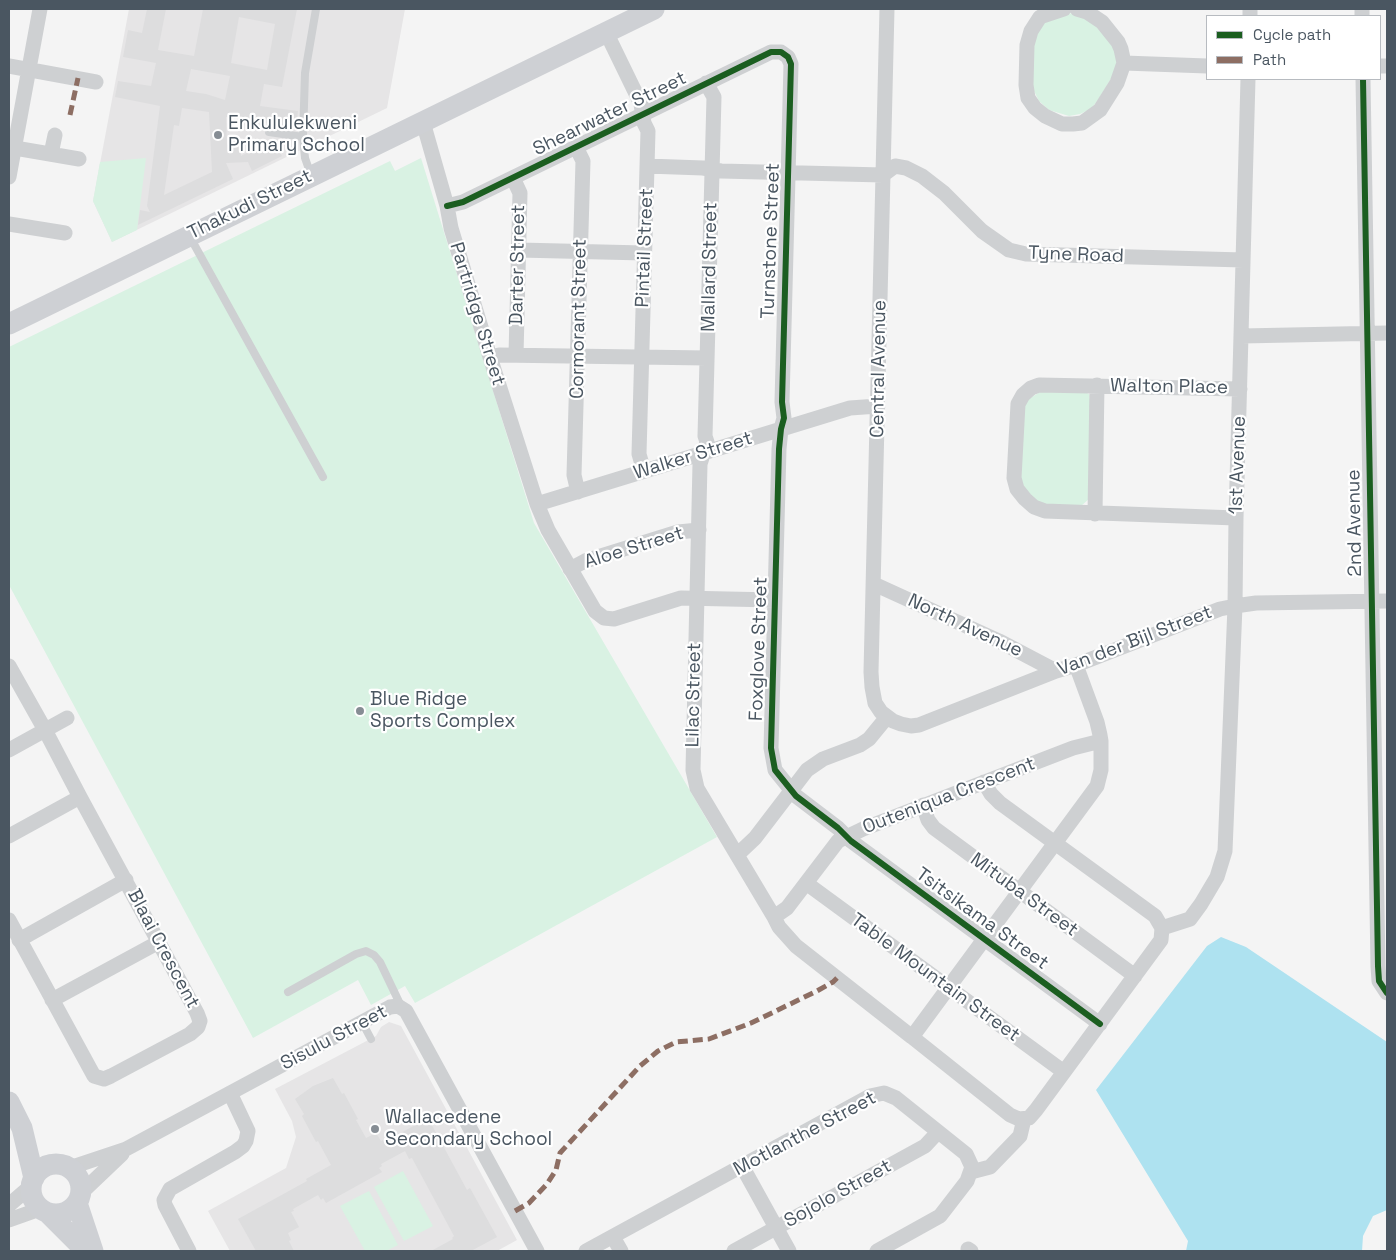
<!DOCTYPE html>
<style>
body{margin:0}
#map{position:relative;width:1396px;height:1260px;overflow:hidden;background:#f4f4f4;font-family:"Space Grotesk",sans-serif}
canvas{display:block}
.frame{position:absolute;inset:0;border:10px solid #4a5661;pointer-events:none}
.legend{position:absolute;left:1206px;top:15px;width:175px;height:65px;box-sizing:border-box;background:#fff;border:1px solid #b7bbc0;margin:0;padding:6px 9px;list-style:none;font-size:15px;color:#4a5661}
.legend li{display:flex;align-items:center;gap:10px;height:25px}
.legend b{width:25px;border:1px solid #b7bbc0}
</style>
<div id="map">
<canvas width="1396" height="1260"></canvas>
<div class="frame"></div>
<ul class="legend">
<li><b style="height:6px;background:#1b5e20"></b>Cycle path</li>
<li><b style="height:6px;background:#8d6e63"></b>Path</li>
</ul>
</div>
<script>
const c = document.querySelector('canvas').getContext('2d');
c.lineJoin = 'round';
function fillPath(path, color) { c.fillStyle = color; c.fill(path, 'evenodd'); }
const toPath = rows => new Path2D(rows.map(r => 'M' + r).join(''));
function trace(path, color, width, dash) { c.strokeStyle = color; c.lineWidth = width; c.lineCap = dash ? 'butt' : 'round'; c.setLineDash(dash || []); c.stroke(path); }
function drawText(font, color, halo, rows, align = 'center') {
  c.font = font + ' "Space Grotesk",sans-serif'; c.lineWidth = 4.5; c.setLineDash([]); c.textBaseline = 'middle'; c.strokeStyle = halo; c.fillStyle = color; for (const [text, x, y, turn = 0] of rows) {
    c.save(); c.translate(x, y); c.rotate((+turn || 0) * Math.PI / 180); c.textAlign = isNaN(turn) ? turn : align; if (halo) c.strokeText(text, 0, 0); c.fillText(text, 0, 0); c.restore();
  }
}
fillPath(toPath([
 [129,9,405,9,387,108,112,242,93,201],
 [389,1022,401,1026,517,1240,497,1251,230,1251,208,1211,286,1168,296,1137,292,1121,275,1089,376,1036,381,1027]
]), '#e6e5e6');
fillPath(toPath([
 [1063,13,1080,14,1088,17,1115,48,1120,64,1098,100,1091,109,1080,114,1069,116,1049,110,1039,101,1033,89,1032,46,1039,25],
 [146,158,137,230,112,242,93,201,100,162],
 [421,158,534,523,717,837,415,1003,405,986,371,1005,358,980,253,1038,9,585,9,347,390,161,395,171],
 [1083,391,1089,394,1090,400,1089,499,1081,506,1042,504,1035,500,1023,487,1020,477,1023,410,1027,400,1040,392],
 [403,1171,433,1226,404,1241,374,1187],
 [369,1191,398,1245,386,1251,365,1251,340,1206]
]), '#d9f2e3');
fillPath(toPath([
 [1221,937,1246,947,1387,1042,1387,1210,1373,1216,1363,1236,1362,1251,1186,1251,1188,1241,1096,1090,1207,946]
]), '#aee2f0');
fillPath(toPath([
 [147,9,166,9,158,50,194,56,203,9,297,9,282,87,264,84,260,106,298,111,296,128,226,117,227,145,240,144,241,156,273,139,282,156,252,171,248,162,226,163,233,179,138,225,140,210,150,212,147,206,160,106,115,97,118,81,151,86,156,63,123,57,128,30,142,33],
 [239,17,275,24,267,70,231,63],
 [191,69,230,76,225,100,206,94,186,91],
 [182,108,209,112,212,172,164,195,174,125,179,126],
 [333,1078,342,1094,344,1093,358,1119,356,1120,366,1138,376,1133,381,1141,397,1132,399,1134,428,1118,467,1190,470,1188,497,1237,471,1251,431,1251,453,1239,452,1238,454,1236,412,1158,409,1159,405,1151,381,1164,382,1166,379,1168,382,1172,326,1203,323,1198,321,1200,318,1195,293,1209,294,1211,291,1212,299,1227,288,1233,291,1240,289,1241,294,1251,256,1251,238,1219,307,1181,306,1179,331,1165,318,1141,316,1142,302,1116,304,1114,295,1099,313,1086]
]), '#ddddde');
trace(toPath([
 [269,132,303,137],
 [311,175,305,158,303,137,305,73,316,9],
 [190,237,323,477],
 [288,992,356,954,366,951,374,955,380,962,401,1006],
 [362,1022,371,1039]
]), '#ced0d2', 8);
trace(toPath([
 [887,9,871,672,872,687,875,703,881,712,893,721,901,724,911,726,919,725,1056,671,1076,665,1220,609,1235,606,1256,603,1387,601],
 [1064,9,1040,17,1031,31,1027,45,1026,85,1028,98,1035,108,1045,116,1062,124,1073,124,1082,123,1100,110,1117,83,1124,63,1121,49,1118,42,1102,22,1087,12,1077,9],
 [1362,9,1362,16],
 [1250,16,1250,9],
 [606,32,641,104,644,123,648,131,639,454,644,471],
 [1124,63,1207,66],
 [9,66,96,82],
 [1380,66,1387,66],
 [1363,79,1378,966,1379,981,1387,993],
 [706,83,714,97,705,436,707,442,700,464,693,770,697,788,774,917],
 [423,122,447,206,451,228,490,357,537,504,548,530,595,611,604,618,614,619,681,598,775,600],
 [9,147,79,159],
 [576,147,583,161,574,475,578,492],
 [51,154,55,135],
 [647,166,703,168,721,171,883,175,895,166,906,168,922,176,944,193,982,231,1009,250,1026,254,1243,260],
 [9,177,40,9],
 [513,178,520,193,516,355],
 [447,206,463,202,771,52,781,52,788,57,791,64,782,402,784,418,781,429,779,449,771,748,775,770,796,796,838,828,851,841,1100,1024],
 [9,224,65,233],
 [519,250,644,253],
 [1242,336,1387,333],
 [490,357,499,355,707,358],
 [537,504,850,408,878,406],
 [1095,514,1097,385],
 [1236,518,1045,511,1034,507,1025,499,1017,489,1014,478,1018,404,1023,395,1031,388,1039,385,1240,389],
 [570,569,585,561,678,532,699,530],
 [874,584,999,641,1056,671],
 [1076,665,1097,722,1100,735,1101,741,1101,770,1097,786,912,1037,796,946,779,927,774,917,787,908,838,841,863,829,1073,748,1101,741],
 [9,666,45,730,80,797,197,1013,200,1021,198,1027,190,1034,111,1076,104,1079,94,1076,9,920],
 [9,750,67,718],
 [923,805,928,820,934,828,1135,976],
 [9,836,80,797],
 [737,855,755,838,807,770,823,759,860,745,869,739,887,717],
 [806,883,1064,1072],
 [1162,928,1190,919,1201,904,1217,877,1225,851,1235,606,1236,518,1248,79],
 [19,940,126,880],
 [52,1000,159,942],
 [912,1037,1010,1115,1019,1119,1029,1118,1036,1110,1161,940,1162,928,1155,916,1000,803,991,794,984,782],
 [742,1166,789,1251],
 [69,1168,126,1149,390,1007,398,1006,406,1011,537,1251],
 [971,1172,990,1167,1020,1136,1024,1119],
 [81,1193,122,1154],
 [9,1205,31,1186],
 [9,1220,40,1209],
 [613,1237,621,1251],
 [968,1249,971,1251],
 [189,1251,165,1205,164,1200,170,1189,235,1152,243,1146,246,1141,248,1131,230,1093],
 [586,1251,870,1096,884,1093,896,1098,966,1154,972,1167,967,1181,940,1216,877,1251],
 [734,1251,925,1146,938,1132]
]), '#ced0d2', 15);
trace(toPath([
 [9,324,654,9],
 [9,1102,22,1128,34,1178],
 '31 1189a25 25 0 1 1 50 0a25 25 0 1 1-50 0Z',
 [77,1203,93,1251],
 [48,1213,86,1251]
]), '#ced0d4', 21);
trace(toPath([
 [70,115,78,78],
 [515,1211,529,1203,547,1184,556,1170,560,1153,640,1066,658,1051,676,1042,709,1039,751,1023,817,991,833,982,837,978]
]), '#8d6e63', 5, [10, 5]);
trace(toPath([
 [1363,79,1378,966,1379,981,1387,993],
 [447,206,463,202,771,52,781,52,788,57,791,64,782,402,784,418,781,429,779,449,771,748,775,770,796,796,838,828,851,841,1100,1024]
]), '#1b5e20', 6);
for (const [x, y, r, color] of [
 [218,135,5,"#868d94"],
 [360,711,5,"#868d94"],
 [375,1129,5,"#868d94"]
]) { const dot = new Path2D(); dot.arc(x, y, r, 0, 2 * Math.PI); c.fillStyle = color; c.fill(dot); trace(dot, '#fff', 2); }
drawText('19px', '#4a5661', '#fff', [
 ["Shearwater Street",610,114,-26],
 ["Thakudi Street",250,205,-26],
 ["Turnstone Street",771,241,-88],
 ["Pintail Street",645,248,-88],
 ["Tyne Road",1076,255,2],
 ["Darter Street",518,265,-89],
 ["Mallard Street",710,267,-89],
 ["Partridge Street",477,314,73],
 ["Cormorant Street",579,319,-89],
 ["Central Avenue",879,369,-89],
 ["Walton Place",1169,387,1],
 ["Walker Street",693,456,-17],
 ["1st Avenue",1238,465,-88],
 ["2nd Avenue",1355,523,-91],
 ["Aloe Street",634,548,-17],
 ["North Avenue",965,626,25],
 ["Van der Bijl Street",1135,641,-21],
 ["Foxglove Street",759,649,-88],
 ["Lilac Street",694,695,-89],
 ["Outeniqua Crescent",949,796,-21],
 ["Mituba Street",1024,895,36],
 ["Tsitsikama Street",982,919,36],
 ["Blaai Crescent",163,949,62],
 ["Table Mountain Street",935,978,36],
 ["Sisulu Street",334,1038,-28],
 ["Motlanthe Street",805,1134,-28],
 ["Sojolo Street",838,1194,-29]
]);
drawText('19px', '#4a5661', '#fff', [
 ["Enkululekweni",228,124],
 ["Primary School",228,146],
 ["Blue Ridge",370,700],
 ["Sports Complex",370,722],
 ["Wallacedene",385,1118],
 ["Secondary School",385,1140]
], 'left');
</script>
